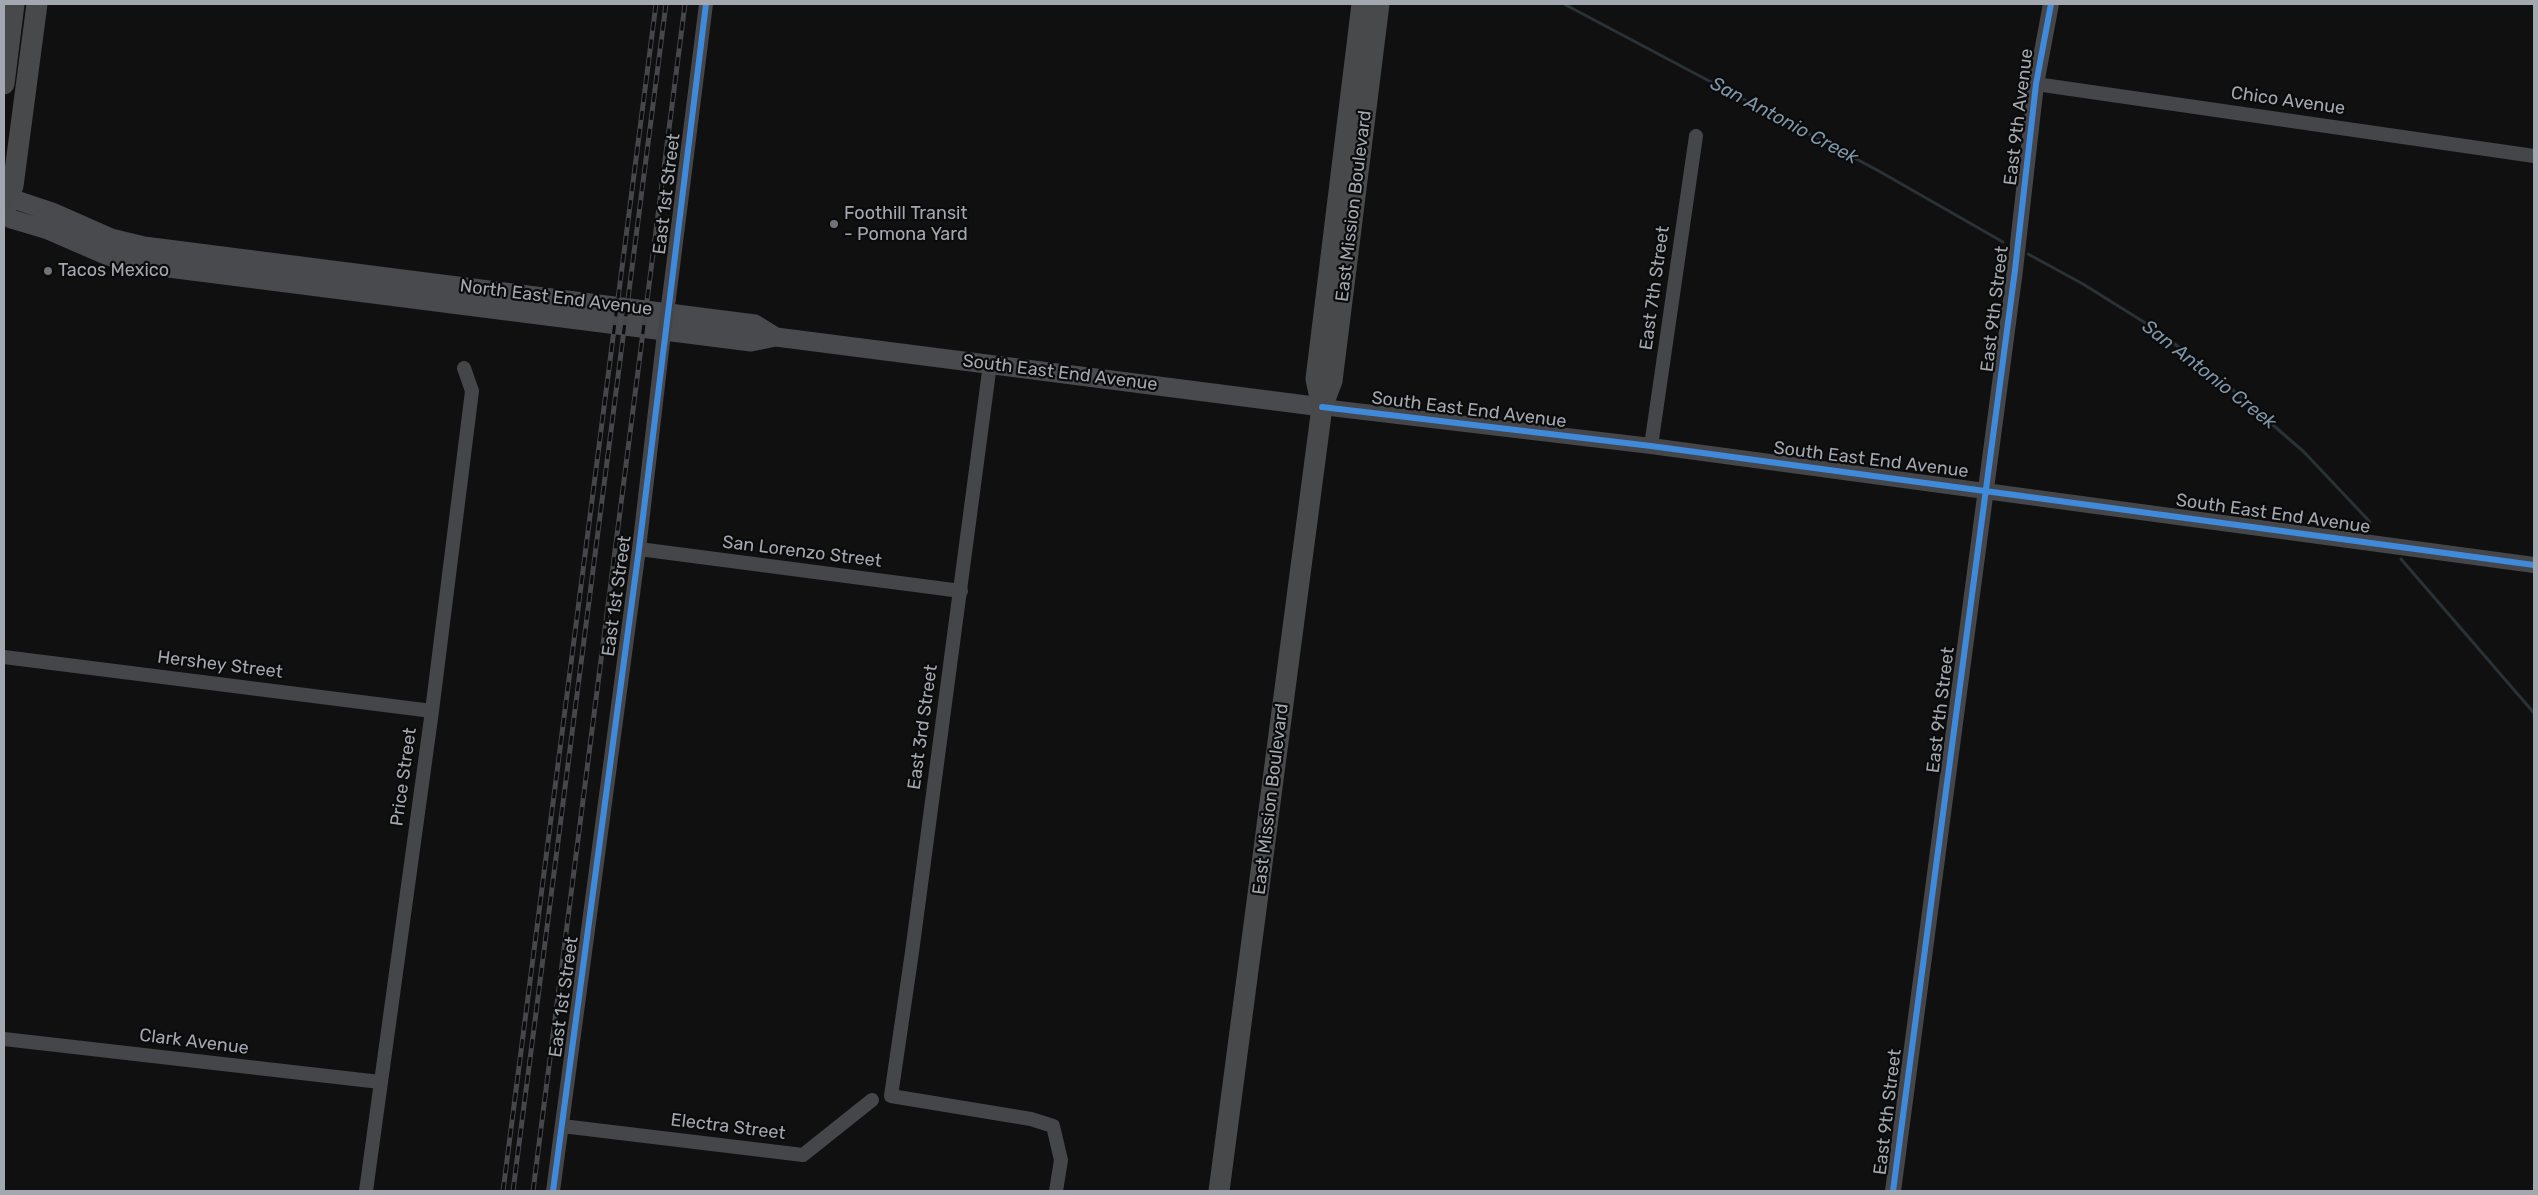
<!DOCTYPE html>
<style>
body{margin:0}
#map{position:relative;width:2538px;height:1195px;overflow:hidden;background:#101011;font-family:Rubik,sans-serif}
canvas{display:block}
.frame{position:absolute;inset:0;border:5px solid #a3a8b0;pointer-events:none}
</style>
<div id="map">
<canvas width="2538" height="1195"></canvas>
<div class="frame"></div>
</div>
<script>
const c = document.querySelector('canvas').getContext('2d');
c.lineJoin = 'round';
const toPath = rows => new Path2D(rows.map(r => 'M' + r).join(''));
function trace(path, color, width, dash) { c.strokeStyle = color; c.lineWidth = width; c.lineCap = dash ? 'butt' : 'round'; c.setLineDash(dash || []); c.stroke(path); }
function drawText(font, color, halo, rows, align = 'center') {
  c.font = font + ' Rubik,sans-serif'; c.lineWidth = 4.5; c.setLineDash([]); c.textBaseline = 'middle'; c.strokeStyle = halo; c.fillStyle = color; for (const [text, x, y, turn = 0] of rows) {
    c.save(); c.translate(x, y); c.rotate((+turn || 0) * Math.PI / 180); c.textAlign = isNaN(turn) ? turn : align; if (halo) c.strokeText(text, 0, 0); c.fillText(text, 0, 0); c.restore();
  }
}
trace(toPath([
 [1564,4,1877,170,2003,242],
 [2028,254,2083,284,2155,329,2219,378,2304,452,2370,522],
 [2401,559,2534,713]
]), '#2a3236', 3);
trace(toPath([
 [2036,84,2534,156],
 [669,298,706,4],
 [990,364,912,952,891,1096,1031,1119,1053,1126,1061,1160,1056,1191],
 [1651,446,1696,136],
 [639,549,961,591],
 [4,657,432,711],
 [4,1039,380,1082],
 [562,1126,803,1155,872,1100],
 [366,1191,432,711,472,391,464,368],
 [553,1191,639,549,663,342]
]), '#45464a', 14);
trace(toPath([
 [1322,407,1651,446,2534,565],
 [1893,1191,2015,270,2036,84,2051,4]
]), '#45464a', 16);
trace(toPath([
 [4,204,13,199,52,212,111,238,144,246,755,324,776,337],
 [4,211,11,219,48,230,108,256,145,265,751,342,776,337,1322,407]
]), '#494a4e', 19);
trace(toPath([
 [4,84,14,4],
 [4,199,13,186,37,4],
 [1322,407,1316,379,1362,4],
 [1219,1191,1322,407,1332,381,1379,4]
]), '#48494b', 21);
const rail = toPath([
 [503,1191,656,4],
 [513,1191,666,4],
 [533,1191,685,4]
]);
trace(rail, '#46474a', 5);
trace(rail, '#0b0b0c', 3, [9]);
trace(toPath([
 [663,342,669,298]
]), '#45464a', 14);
trace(toPath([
 [1322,407,1651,446,2534,565],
 [553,1191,639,549,706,4],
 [1893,1191,2015,270,2036,84,2051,4]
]), '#408adc', 6);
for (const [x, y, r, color] of [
 [834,224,5,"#707378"],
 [48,271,5,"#707378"]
]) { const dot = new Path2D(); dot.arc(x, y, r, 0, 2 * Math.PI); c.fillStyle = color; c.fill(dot); trace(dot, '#0b0b0c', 2); }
drawText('18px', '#a3a8b0', '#0b0b0c', [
 ["Chico Avenue",2288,101,8],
 ["East 9th Avenue",2019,117,-83],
 ["East 1st Street",667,194,-83],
 ["East Mission Boulevard",1354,206,-83],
 ["East 7th Street",1655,288,-82],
 ["North East End Avenue",556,298,7],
 ["East 9th Street",1995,309,-83],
 ["South East End Avenue",1060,373,7],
 ["South East End Avenue",1469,410,7],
 ["South East End Avenue",1871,460,7],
 ["South East End Avenue",2273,514,8],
 ["San Lorenzo Street",802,552,7],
 ["East 1st Street",617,596,-82],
 ["Hershey Street",220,665,7],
 ["East 9th Street",1941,710,-83],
 ["East 3rd Street",923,727,-82],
 ["Price Street",404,777,-82],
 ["East Mission Boulevard",1271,799,-83],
 ["East 1st Street",564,997,-82],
 ["Clark Avenue",194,1042,7],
 ["East 9th Street",1888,1112,-83],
 ["Electra Street",728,1127,7]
]);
drawText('18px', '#a3a8b0', '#0b0b0c', [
 ["Foothill Transit",844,214],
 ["- Pomona Yard",844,235],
 ["Tacos Mexico",58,271]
], 'left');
drawText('italic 19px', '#7d96a8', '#0b0b0c', [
 ["San Antonio Creek",1784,121,28],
 ["San Antonio Creek",2209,375,38]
]);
</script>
